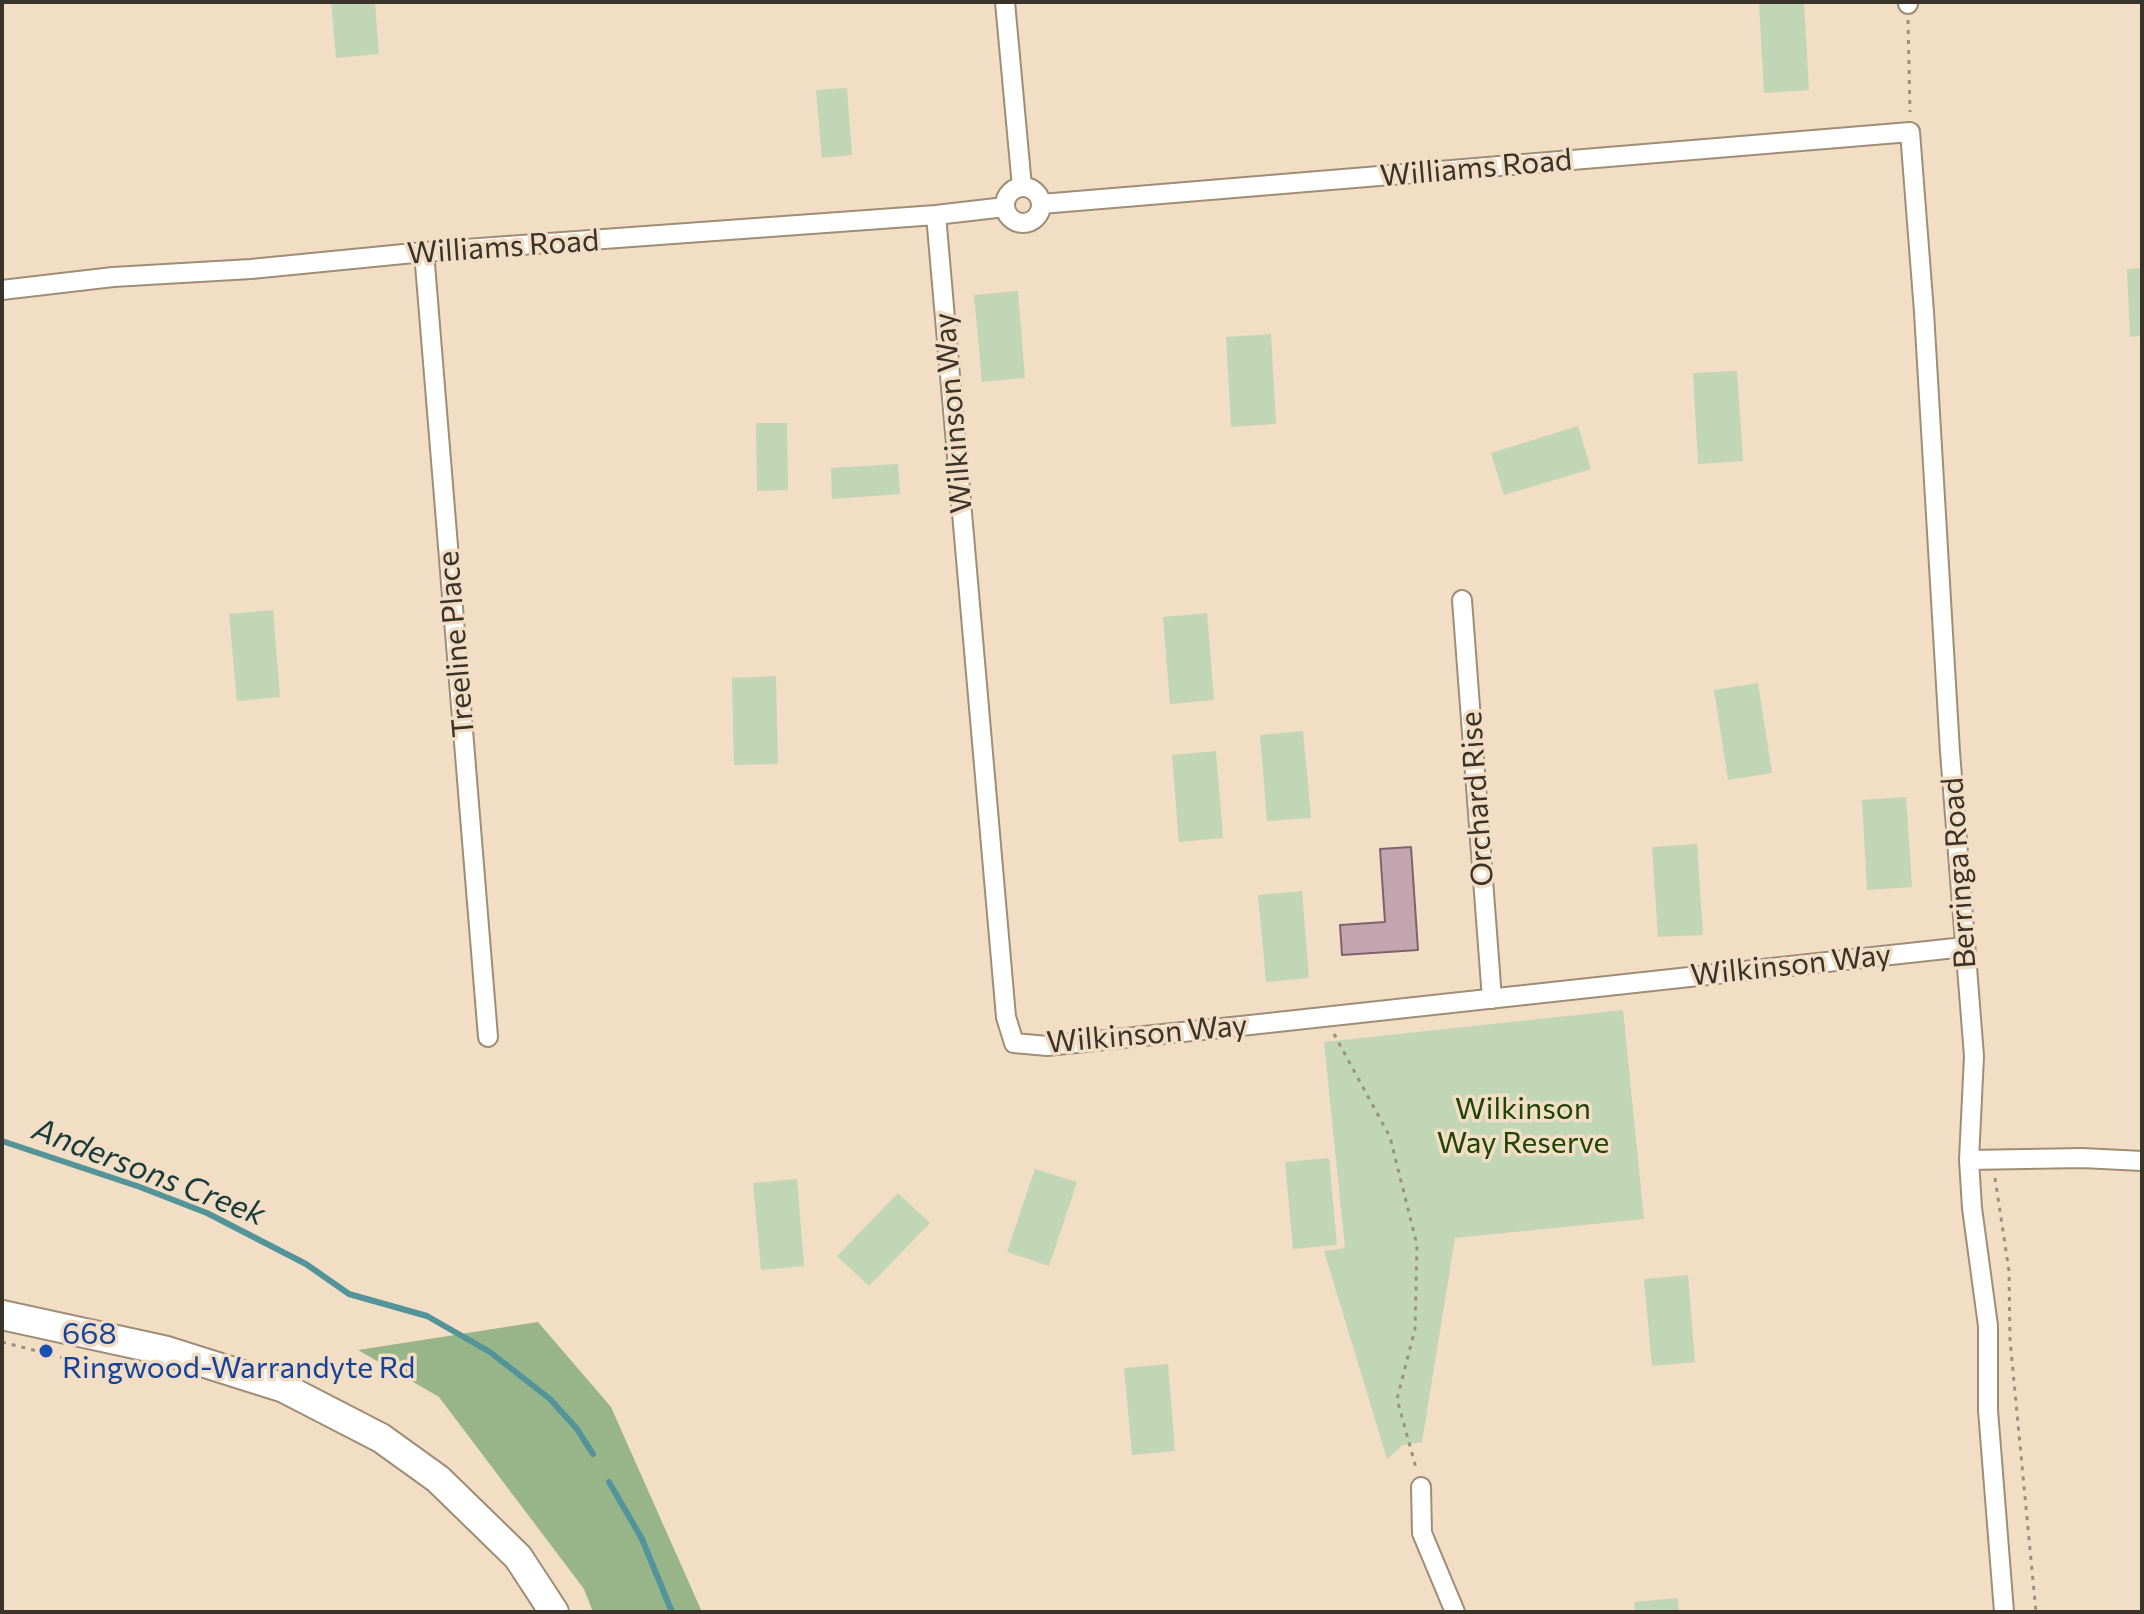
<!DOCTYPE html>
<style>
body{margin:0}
#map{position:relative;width:2144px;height:1614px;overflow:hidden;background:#f2dec5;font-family:Commissioner,sans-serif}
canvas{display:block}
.frame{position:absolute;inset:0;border:4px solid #3a3329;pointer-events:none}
</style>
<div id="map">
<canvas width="2144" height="1614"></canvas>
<div class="frame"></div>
</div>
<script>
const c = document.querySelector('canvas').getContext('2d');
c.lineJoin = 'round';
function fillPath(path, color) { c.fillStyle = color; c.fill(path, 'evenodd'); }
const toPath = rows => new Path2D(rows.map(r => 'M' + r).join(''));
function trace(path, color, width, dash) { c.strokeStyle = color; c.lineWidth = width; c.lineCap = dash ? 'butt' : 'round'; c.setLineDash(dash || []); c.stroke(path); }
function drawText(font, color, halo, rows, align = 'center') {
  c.font = font + ' Commissioner,sans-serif'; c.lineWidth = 7; c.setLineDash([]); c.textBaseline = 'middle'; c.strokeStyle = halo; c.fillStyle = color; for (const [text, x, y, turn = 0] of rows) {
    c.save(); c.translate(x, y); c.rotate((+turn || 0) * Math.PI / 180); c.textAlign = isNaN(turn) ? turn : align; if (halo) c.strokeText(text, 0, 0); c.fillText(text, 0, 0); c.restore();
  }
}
fillPath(toPath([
 [331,2,375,2,379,54,336,58],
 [1804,2,1809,90,1764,93,1759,3],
 [847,88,852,155,822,158,816,90],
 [2142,268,2142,336,2130,337,2127,269],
 [1018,291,1025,378,982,382,974,295],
 [1271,334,1276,424,1231,427,1226,337],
 [1737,371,1743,461,1698,464,1693,373],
 [756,423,787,423,788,490,757,491],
 [1578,426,1591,469,1504,495,1491,453],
 [898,464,900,494,832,499,831,468],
 [273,610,280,697,237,701,229,614],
 [1207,613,1214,700,1170,704,1163,617],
 [776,676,778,764,734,765,732,678],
 [1758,683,1772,773,1728,780,1714,690],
 [1303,731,1311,818,1267,821,1260,735],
 [1216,751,1223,838,1179,842,1172,755],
 [1906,797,1912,887,1867,890,1862,800],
 [1697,844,1703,935,1658,937,1652,847],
 [1302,891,1309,978,1266,982,1258,895],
 [1623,1010,1644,1219,1455,1238,1422,1442,1403,1445,1387,1459,1324,1251,1345,1248,1324,1042],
 [1329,1158,1337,1245,1293,1249,1285,1162],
 [1035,1169,1077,1182,1049,1266,1007,1252],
 [797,1179,804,1266,761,1270,753,1183],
 [898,1193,930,1223,869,1286,837,1256],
 [1688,1275,1695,1362,1652,1366,1644,1279],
 [1168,1364,1175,1451,1132,1455,1124,1368],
 [1678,1598,1679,1612,1635,1612,1634,1602]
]), '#c0d6b5');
fillPath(toPath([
 [538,1322,611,1407,702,1612,593,1612,584,1589,439,1397,358,1350]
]), '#98b58a');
trace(toPath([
 [2,1141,140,1187,207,1213,306,1264,349,1294,427,1316,490,1352,550,1399,577,1429,593,1454],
 [609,1482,642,1539,672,1612]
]), '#53949a', 6);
const building = toPath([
 [1411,847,1418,950,1342,955,1340,925,1385,922,1380,849,1411,847]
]);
fillPath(building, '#c4a4af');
trace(building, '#7f626d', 2);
const street = toPath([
 [1005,2,1022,187],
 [1908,2,1908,4],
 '1005 205a18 18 0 1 1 36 0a18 18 0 1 1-36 0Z',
 [1041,204,1910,132,1924,312,1950,752,1974,1056,1969,1160,1972,1208,1988,1326,1988,1410,2004,1612],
 [936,215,1006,1017,1014,1043,1047,1046,1241,1026,1964,947],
 [424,252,488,1037],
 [2,290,113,277,251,269,424,252,936,215,1005,207],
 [1462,600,1492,999],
 [1969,1160,2082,1158,2142,1161],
 [1421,1487,1422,1533,1455,1612]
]);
const primary = toPath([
 [2,1315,167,1351,284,1388,381,1438,438,1479,518,1557,554,1612]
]);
trace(street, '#9f8d75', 22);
trace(primary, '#9f8d75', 32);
trace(toPath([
 [1908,20,1910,112],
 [1334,1034,1390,1137,1417,1245,1415,1329,1397,1399,1416,1468],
 [1995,1178,2009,1271,2010,1340,2036,1612],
 [2,1342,68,1359]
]), '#9e907e', 3, [4, 6]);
trace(street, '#fff', 18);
trace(primary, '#fff', 28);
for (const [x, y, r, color] of [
 [46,1351,8,"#1a4fb4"]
]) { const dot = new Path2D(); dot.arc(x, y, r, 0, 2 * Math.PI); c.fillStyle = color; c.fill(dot); trace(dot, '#f2dec5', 3); }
drawText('30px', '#3a3329', '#f2dec5', [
 ["Williams Road",1476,168,-5],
 ["Williams Road",503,247,-4],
 ["Wilkinson Way",953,413,-95],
 ["Treeline Place",456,644,-95],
 ["Orchard Rise",1477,799,-94],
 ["Berringa Road",1959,873,-94],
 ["Wilkinson Way",1791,965,-6],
 ["Wilkinson Way",1147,1034,-5]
]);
drawText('30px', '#204405', '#f2dec5', [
 ["Wilkinson",1523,1109],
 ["Way Reserve",1523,1143]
]);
drawText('30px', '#164399', '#f2dec5', [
 ["668",62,1334],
 ["Ringwood-Warrandyte Rd",62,1368]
], 'left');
drawText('italic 32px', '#193b3d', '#f2dec5', [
 ["Andersons Creek",149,1172,21]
]);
</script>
